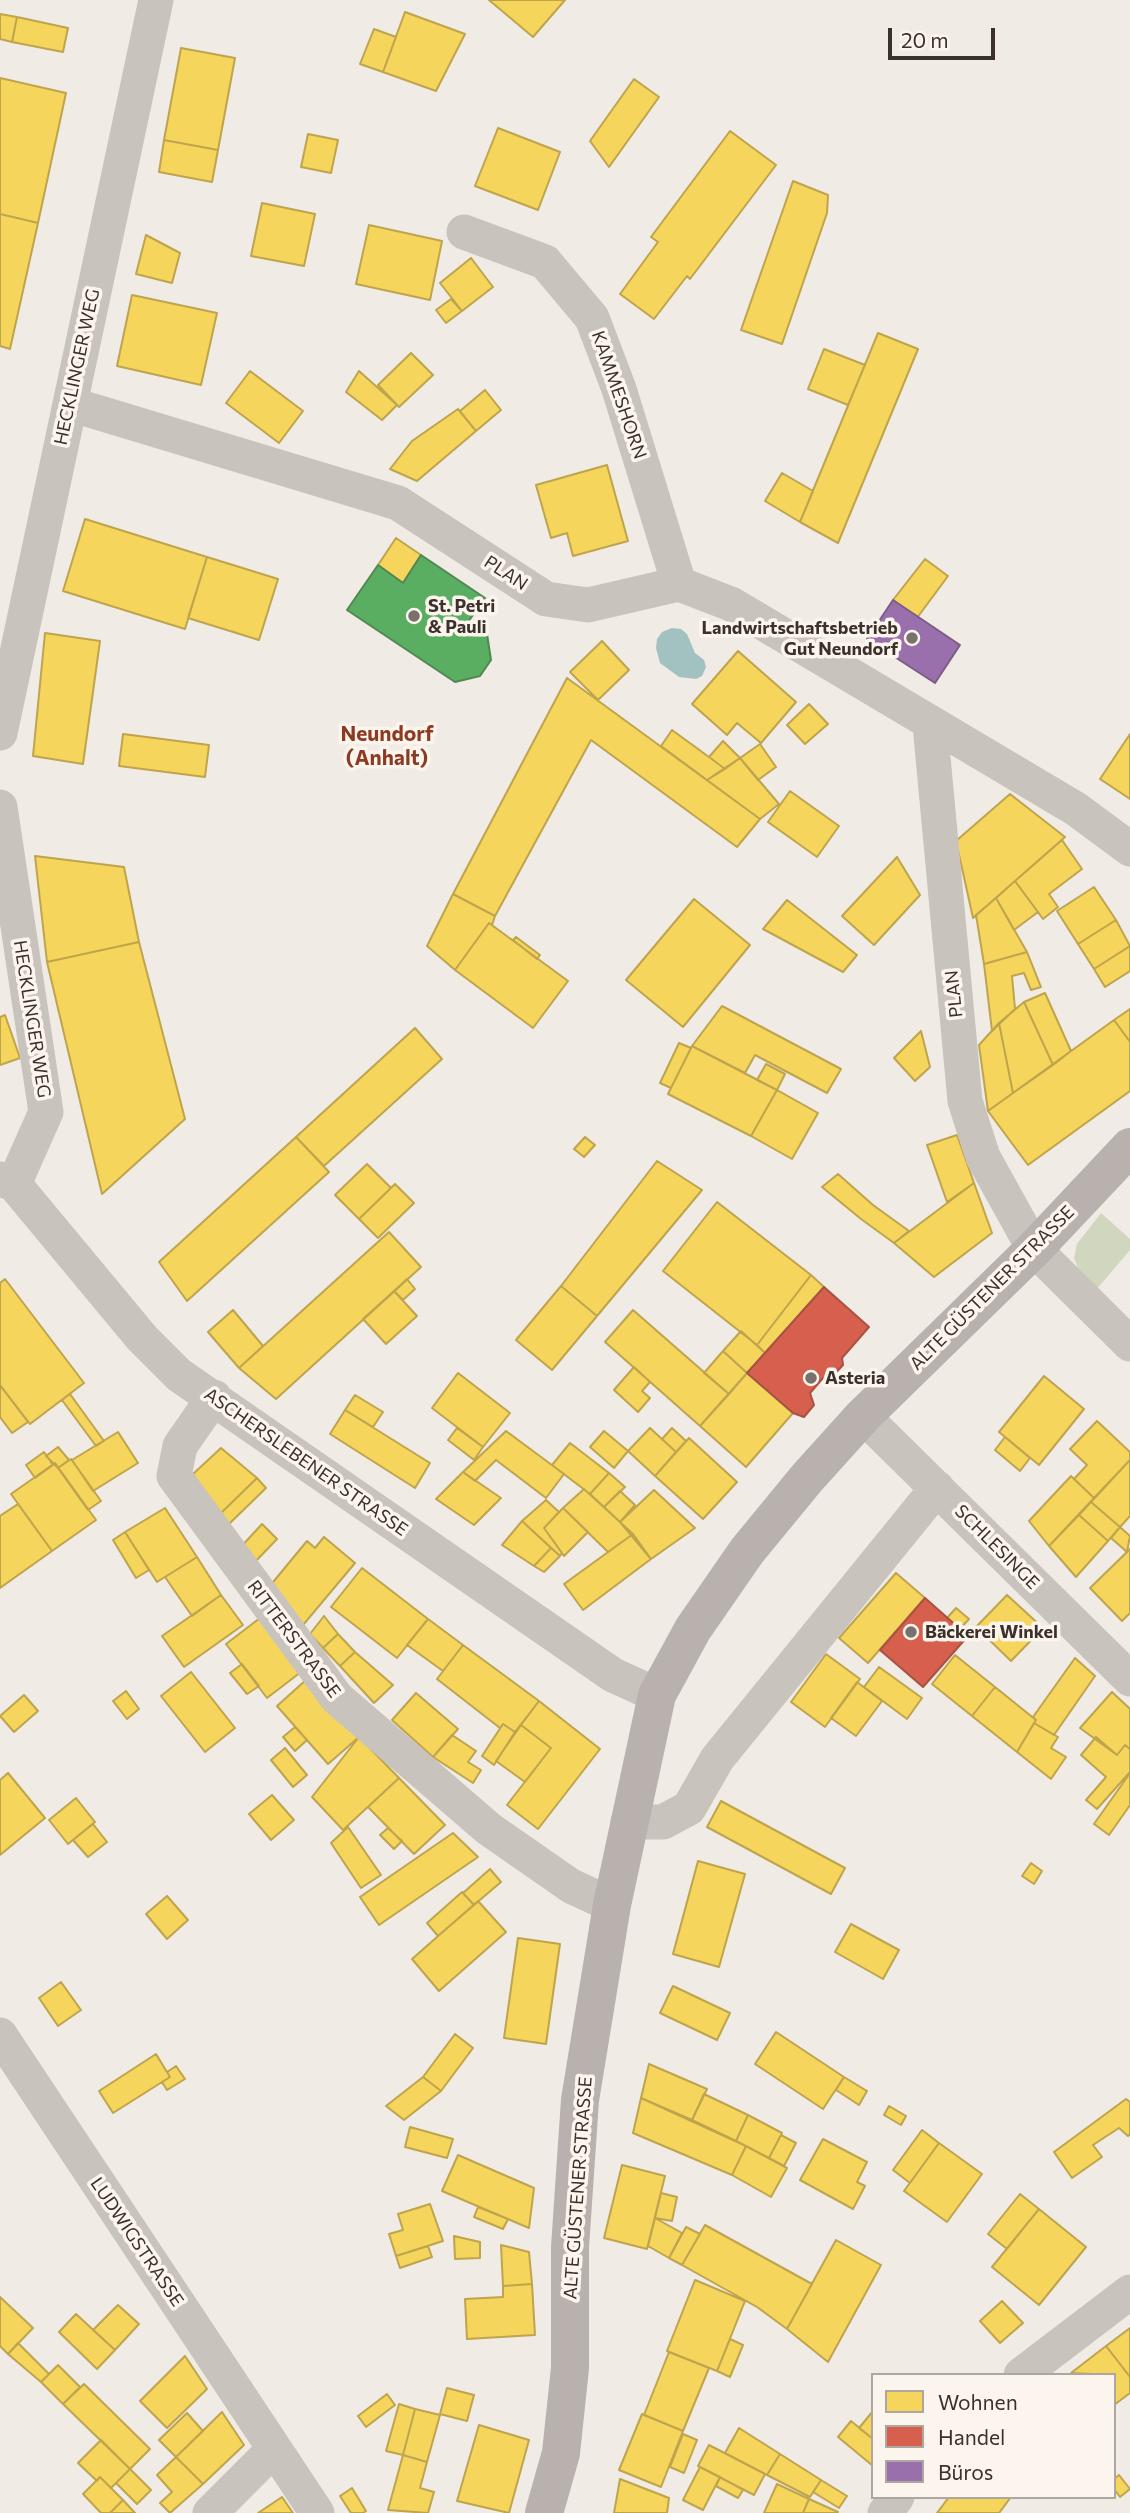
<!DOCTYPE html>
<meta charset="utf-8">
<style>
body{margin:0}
#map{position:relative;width:1130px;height:2513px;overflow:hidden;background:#f0ebe5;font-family:Commissioner,sans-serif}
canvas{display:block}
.legend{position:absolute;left:871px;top:2373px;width:245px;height:126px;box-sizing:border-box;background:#fbf5ee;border:2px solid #aea6a0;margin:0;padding:9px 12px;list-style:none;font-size:21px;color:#3b302b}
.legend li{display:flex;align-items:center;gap:14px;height:35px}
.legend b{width:35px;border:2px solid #aea6a0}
.scale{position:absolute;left:888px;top:28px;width:107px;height:32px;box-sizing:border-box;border:4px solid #3b302b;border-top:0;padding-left:9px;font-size:21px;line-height:24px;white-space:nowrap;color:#3b302b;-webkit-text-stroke:5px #fbf5ee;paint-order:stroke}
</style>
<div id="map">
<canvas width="1130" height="2513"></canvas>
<ul class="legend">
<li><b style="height:19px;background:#f6d55c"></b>Wohnen</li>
<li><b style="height:19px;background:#d6604d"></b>Handel</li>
<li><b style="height:19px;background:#9970ab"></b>Büros</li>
</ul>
<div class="scale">20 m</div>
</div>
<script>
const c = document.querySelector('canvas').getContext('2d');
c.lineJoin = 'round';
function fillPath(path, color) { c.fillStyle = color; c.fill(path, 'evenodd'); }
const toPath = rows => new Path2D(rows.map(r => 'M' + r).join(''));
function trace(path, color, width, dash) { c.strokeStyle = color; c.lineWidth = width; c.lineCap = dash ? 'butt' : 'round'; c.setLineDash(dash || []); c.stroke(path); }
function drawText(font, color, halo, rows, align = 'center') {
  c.font = font + ' Commissioner,sans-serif'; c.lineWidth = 7; c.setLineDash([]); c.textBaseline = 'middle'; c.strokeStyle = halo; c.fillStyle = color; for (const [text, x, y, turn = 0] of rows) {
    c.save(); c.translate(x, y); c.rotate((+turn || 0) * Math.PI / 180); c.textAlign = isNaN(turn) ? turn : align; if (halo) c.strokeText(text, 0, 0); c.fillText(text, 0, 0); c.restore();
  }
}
fillPath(toPath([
 [1101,1213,1130,1239,1130,1250,1096,1290,1080,1273,1074,1258,1077,1244]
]), '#d1d6bf');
fillPath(toPath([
 [672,628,681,629,687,634,695,653,704,660,706,667,702,676,696,679,679,677,660,663,656,648,657,639,662,632]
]), '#a1c2c1');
const homes = toPath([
 [489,0,565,0,533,37,489,0],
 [405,12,465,34,436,91,383,72,405,12],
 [0,14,17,17,12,42,0,39,0,14],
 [17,17,68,28,63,52,12,42,17,17],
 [374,29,396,37,383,72,360,64,374,29],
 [181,48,235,58,218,150,164,140,181,48],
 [0,78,66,93,38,223,0,214,0,78],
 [634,79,659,97,609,167,590,141,634,79],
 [498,128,560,152,538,210,475,186,498,128],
 [730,131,776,165,690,279,687,276,654,319,620,294,658,242,651,237,730,131],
 [308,134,338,140,331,173,301,167,308,134],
 [164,140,218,150,212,182,159,172,164,140],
 [793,181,828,195,827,213,782,344,741,330,793,181],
 [262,203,315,214,304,266,251,256,262,203],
 [0,214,38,223,10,349,0,346,0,214],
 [369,225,442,241,430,300,356,284,369,225],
 [146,235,180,253,172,283,136,274,146,235],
 [471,258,493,287,462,311,440,283,471,258],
 [132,295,217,313,201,385,117,366,132,295],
 [451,299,462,311,446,323,436,310,451,299],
 [878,333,918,349,838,543,800,522,878,333],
 [824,349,865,365,848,405,808,389,824,349],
 [411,353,433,375,399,407,378,385,411,353],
 [250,371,303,411,279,443,226,403,250,371],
 [359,371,397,405,382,420,346,392,359,371],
 [485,390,501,410,476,431,460,411,485,390],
 [458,409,476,431,417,481,390,469,412,441,458,409],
 [607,465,628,541,573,556,567,533,551,538,536,485,607,465],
 [782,473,813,491,800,522,765,501,782,473],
 [85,519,207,557,185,629,63,591,85,519],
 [396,538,421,555,403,583,378,565,396,538],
 [207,557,278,579,259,640,188,618,207,557],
 [925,559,948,576,917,618,893,600,925,559],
 [45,633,100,641,83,764,33,756,45,633],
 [602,641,629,670,598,700,570,672,602,641],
 [738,651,796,702,761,743,737,723,727,735,692,704,738,651],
 [567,678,760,819,737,847,591,740,495,916,453,894,567,678],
 [809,704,828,724,805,744,787,725,809,704],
 [672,730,709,757,725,769,707,780,661,746,672,730],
 [123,734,209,745,205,777,119,766,123,734],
 [1130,734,1130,799,1100,779,1130,734],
 [723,741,740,758,725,769,709,757,723,741],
 [760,744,776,767,758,780,740,758,760,744],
 [740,758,779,804,760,819,707,780,740,758],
 [790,791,839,826,817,857,768,822,790,791],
 [1010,794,1065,837,973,918,956,841,1010,794],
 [1062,840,1082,869,1049,894,1058,907,1043,919,1015,881,1062,840],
 [35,856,124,867,139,942,47,962,35,856],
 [897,857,920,895,874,945,842,916,897,857],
 [1015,881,1038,912,1014,930,996,898,1015,881],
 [1094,887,1116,920,1078,944,1057,911,1094,887],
 [453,894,495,916,492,925,489,923,455,970,427,946,453,894],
 [996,898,1027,952,984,964,976,915,996,898],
 [694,899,750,945,683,1027,626,980,694,899],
 [787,900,857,955,843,972,763,929,787,900],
 [1116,920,1130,946,1094,969,1078,944,1116,920],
 [489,923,568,981,533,1028,455,970,489,923],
 [516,937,540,955,537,959,513,940,516,937],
 [139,942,185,1119,102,1194,47,962,139,942],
 [1130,946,1130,971,1105,987,1094,969,1130,946],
 [1027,952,1041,987,1031,990,1024,973,1012,976,1015,1009,992,1031,984,964,1027,952],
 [1045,993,1071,1051,1053,1065,1024,1002,1045,993],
 [1024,1002,1053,1065,1013,1093,999,1023,1024,1002],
 [722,1006,841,1069,827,1093,755,1055,745,1073,692,1046,722,1006],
 [1130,1009,1130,1042,1114,1020,1130,1009],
 [5,1015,20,1058,0,1065,0,1017,5,1015],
 [1114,1020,1130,1042,1130,1091,1028,1165,988,1111,1114,1020],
 [999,1023,1013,1093,988,1111,979,1045,999,1023],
 [415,1028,442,1059,324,1166,296,1137,415,1028],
 [921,1031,930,1067,915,1081,894,1058,921,1031],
 [679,1043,691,1048,671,1088,660,1083,679,1043],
 [692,1046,777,1090,751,1136,668,1094,692,1046],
 [766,1064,785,1074,777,1090,757,1080,766,1064],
 [777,1090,818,1113,792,1159,751,1136,777,1090],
 [957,1135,974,1183,947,1202,927,1145,957,1135],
 [296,1137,329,1172,187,1301,159,1262,296,1137],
 [585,1137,595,1145,584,1157,574,1149,585,1137],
 [657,1161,702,1190,597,1316,561,1286,657,1161],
 [367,1164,391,1188,359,1219,335,1195,367,1164],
 [838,1174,873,1205,909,1231,894,1243,861,1219,822,1187,838,1174],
 [974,1183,992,1233,934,1277,894,1243,974,1183],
 [395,1184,414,1203,378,1238,359,1219,395,1184],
 [717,1202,811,1275,757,1345,663,1271,717,1202],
 [389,1232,421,1267,276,1399,239,1368,389,1232],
 [811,1275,824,1287,765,1353,757,1345,811,1275],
 [5,1279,84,1383,30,1424,0,1385,0,1283,5,1279],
 [407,1279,415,1289,403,1300,394,1291,407,1279],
 [561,1286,597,1316,552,1370,516,1340,561,1286],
 [394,1291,417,1316,386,1344,363,1319,394,1291],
 [233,1310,263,1346,239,1368,208,1332,233,1310],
 [633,1310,729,1394,700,1426,605,1342,633,1310],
 [741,1331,765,1353,747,1373,723,1351,741,1331],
 [723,1351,747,1373,729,1394,704,1373,723,1351],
 [634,1367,650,1382,642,1391,650,1398,638,1412,614,1390,634,1367],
 [458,1373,510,1413,483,1447,432,1408,458,1373],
 [747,1373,793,1413,746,1467,700,1426,747,1373],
 [1044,1376,1084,1409,1039,1465,999,1432,1044,1376],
 [0,1385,28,1422,12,1433,0,1417,0,1385],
 [70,1394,104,1441,96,1446,62,1400,70,1394],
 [355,1395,383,1412,373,1427,345,1410,355,1395],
 [345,1410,430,1463,415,1488,330,1434,345,1410],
 [1097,1421,1130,1452,1130,1460,1094,1498,1074,1479,1087,1465,1070,1449,1097,1421],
 [457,1428,483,1447,474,1460,448,1440,457,1428],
 [650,1428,676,1452,655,1476,628,1451,650,1428],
 [672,1428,686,1441,676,1452,662,1439,672,1428],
 [506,1431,564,1474,546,1498,496,1460,475,1481,463,1472,506,1431],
 [604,1431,628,1451,614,1468,590,1447,604,1431],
 [118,1432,138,1463,93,1491,72,1460,118,1432],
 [1005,1437,1030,1458,1020,1471,995,1450,1005,1437],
 [689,1438,737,1482,703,1519,655,1476,689,1438],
 [570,1443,609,1473,590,1494,552,1465,570,1443],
 [58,1447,69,1460,58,1468,46,1456,58,1447],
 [221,1448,257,1478,219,1515,193,1474,221,1448],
 [44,1452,53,1465,35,1478,26,1465,44,1452],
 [71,1459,101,1501,88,1510,58,1468,71,1459],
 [1130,1460,1130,1516,1120,1527,1091,1502,1130,1460],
 [55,1463,96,1520,52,1551,11,1494,55,1463],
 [463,1472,501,1498,474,1525,436,1499,463,1472],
 [609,1473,625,1487,604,1507,590,1494,609,1473],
 [1071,1476,1094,1498,1049,1546,1029,1521,1071,1476],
 [257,1478,266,1488,228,1525,219,1515,257,1478],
 [584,1489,633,1534,608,1552,563,1508,584,1489],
 [654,1490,695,1528,651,1559,620,1522,654,1490],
 [620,1491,635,1505,620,1522,604,1507,620,1491],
 [546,1500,559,1512,544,1528,562,1553,560,1556,522,1521,546,1500],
 [1091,1502,1120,1527,1108,1541,1079,1515,1091,1502],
 [18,1504,52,1551,0,1588,0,1516,18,1504],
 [165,1508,197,1557,157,1582,125,1532,165,1508],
 [563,1508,588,1532,564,1556,544,1528,563,1508],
 [1079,1515,1108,1541,1076,1577,1049,1546,1079,1515],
 [522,1521,551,1548,534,1566,502,1545,522,1521],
 [262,1524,277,1539,254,1563,239,1549,262,1524],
 [1120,1527,1130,1536,1127,1552,1111,1538,1120,1527],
 [125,1532,149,1570,136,1578,113,1540,125,1532],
 [633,1534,651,1559,583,1610,564,1584,633,1534],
 [324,1537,355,1563,303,1625,269,1587,307,1541,315,1548,324,1537],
 [551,1548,560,1556,544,1572,534,1566,551,1548],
 [1130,1549,1130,1613,1122,1621,1090,1588,1130,1549],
 [197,1557,221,1595,192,1616,165,1577,197,1557],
 [362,1568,428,1619,397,1658,331,1607,362,1568],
 [896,1573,925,1598,868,1663,839,1638,896,1573],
 [221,1595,243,1625,184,1667,162,1636,221,1595],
 [1007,1595,1043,1628,1011,1661,976,1627,1007,1595],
 [956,1608,969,1619,960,1629,947,1618,956,1608],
 [324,1616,338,1634,323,1648,310,1634,324,1616],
 [260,1618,301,1672,267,1698,226,1644,260,1618],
 [428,1619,463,1645,443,1671,407,1645,428,1619],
 [338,1634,355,1652,340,1666,323,1648,338,1634],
 [463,1645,539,1701,515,1732,503,1724,500,1728,437,1679,463,1645],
 [355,1652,393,1685,374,1703,340,1666,355,1652],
 [826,1654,860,1679,825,1727,791,1702,826,1654],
 [955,1655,995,1687,972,1716,932,1684,955,1655],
 [1075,1658,1095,1676,1054,1735,1034,1723,1036,1720,1033,1717,1075,1658],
 [242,1664,259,1686,247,1694,230,1673,242,1664],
 [879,1667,922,1698,907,1719,864,1687,879,1667],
 [191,1672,235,1728,205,1752,161,1696,191,1672],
 [307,1679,359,1737,328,1764,277,1706,307,1679],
 [857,1682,882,1701,856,1736,831,1718,857,1682],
 [995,1687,1036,1720,1017,1752,972,1716,995,1687],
 [126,1691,139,1709,127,1719,113,1701,126,1691],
 [1112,1692,1130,1709,1130,1749,1125,1745,1117,1755,1080,1728,1112,1692],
 [416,1693,458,1729,433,1757,392,1720,416,1693],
 [24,1695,38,1711,14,1732,0,1716,24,1695],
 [539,1701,600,1749,538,1829,507,1805,551,1748,521,1725,539,1701],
 [1034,1723,1058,1737,1051,1748,1066,1757,1051,1779,1017,1752,1034,1723],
 [503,1724,515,1732,494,1765,482,1756,503,1724],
 [521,1725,551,1748,525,1782,496,1761,521,1725],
 [295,1727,307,1740,295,1751,283,1737,295,1727],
 [452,1735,476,1751,468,1762,481,1770,473,1783,433,1757,452,1735],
 [359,1737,399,1778,343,1830,312,1797,359,1737],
 [1096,1737,1117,1755,1125,1745,1130,1749,1130,1772,1097,1809,1086,1800,1106,1777,1081,1755,1096,1737],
 [285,1748,307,1775,293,1787,271,1760,285,1748],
 [8,1773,45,1818,0,1855,0,1780,8,1773],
 [1130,1773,1130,1805,1109,1835,1094,1824,1130,1773],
 [399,1778,445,1825,414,1854,368,1807,399,1778],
 [272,1795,294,1820,271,1840,249,1814,272,1795],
 [76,1798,95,1822,68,1844,49,1820,76,1798],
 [721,1801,845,1868,831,1894,707,1827,721,1801],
 [93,1824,107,1842,88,1857,73,1840,93,1824],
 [348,1827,381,1875,361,1888,331,1843,348,1827],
 [388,1828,402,1841,394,1849,380,1835,388,1828],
 [453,1833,478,1857,379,1925,360,1897,453,1833],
 [698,1861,745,1874,719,1967,673,1954,698,1861],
 [1031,1863,1042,1871,1034,1884,1022,1876,1031,1863],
 [490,1869,501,1882,474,1905,463,1893,490,1869],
 [462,1892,474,1905,438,1936,427,1923,462,1892],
 [167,1896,188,1920,167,1939,146,1914,167,1896],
 [478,1901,506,1932,439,1991,412,1959,478,1901],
 [851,1924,899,1950,883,1979,835,1952,851,1924],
 [518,1938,560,1944,546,2044,504,2038,518,1938],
 [61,1982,81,2010,58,2026,39,1998,61,1982],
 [673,1986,730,2013,717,2040,660,2013,673,1986],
 [776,2032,844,2077,823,2109,755,2064,776,2032],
 [455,2034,473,2048,441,2091,423,2077,455,2034],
 [156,2054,170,2077,113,2113,99,2091,156,2054],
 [649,2064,707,2089,692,2120,641,2098,649,2064],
 [176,2066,185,2079,167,2090,162,2082,170,2077,167,2072,176,2066],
 [423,2077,441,2091,404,2120,386,2106,423,2077],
 [844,2077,867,2091,859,2105,836,2090,844,2077],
 [704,2094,748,2115,736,2141,692,2120,704,2094],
 [641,2098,746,2146,732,2175,633,2133,641,2098],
 [1126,2099,1130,2102,1130,2134,1128,2136,1119,2128,1093,2145,1102,2157,1072,2178,1054,2152,1126,2099],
 [889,2106,906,2116,901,2125,884,2115,889,2106],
 [748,2115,782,2133,769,2158,736,2141,748,2115],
 [410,2127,453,2139,447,2158,405,2147,410,2127],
 [922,2130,939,2143,910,2183,893,2170,922,2130],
 [781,2135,796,2143,784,2166,769,2158,781,2135],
 [823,2139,867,2162,857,2182,865,2186,853,2209,800,2180,823,2139],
 [939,2143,982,2174,947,2222,904,2191,939,2143],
 [746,2146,787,2168,771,2197,732,2175,746,2146],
 [458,2155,534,2188,529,2228,442,2191,458,2155],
 [622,2165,665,2176,647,2249,604,2238,622,2165],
 [661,2193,677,2197,672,2221,655,2218,661,2193],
 [1020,2194,1039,2209,1007,2249,988,2234,1020,2194],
 [430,2204,443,2241,396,2256,389,2234,403,2230,398,2214,430,2204],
 [478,2207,508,2219,503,2229,474,2217,478,2207],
 [1039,2209,1086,2247,1039,2305,992,2267,1039,2209],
 [655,2218,682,2233,669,2258,648,2246,655,2218],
 [705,2225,812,2284,787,2329,757,2307,682,2265,705,2225],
 [686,2227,700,2234,682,2265,669,2258,686,2227],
 [454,2236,480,2242,480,2258,455,2259,454,2236],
 [836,2240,881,2265,828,2362,787,2329,836,2240],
 [501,2245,529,2252,532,2284,503,2286,501,2245],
 [428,2246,432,2257,400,2268,396,2256,428,2246],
 [695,2280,745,2301,717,2371,667,2351,695,2280],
 [532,2284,535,2335,467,2339,465,2299,503,2297,503,2286,532,2284],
 [0,2297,33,2328,8,2354,0,2346,0,2297],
 [1002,2301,1023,2323,1000,2343,980,2321,1002,2301],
 [118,2305,139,2324,115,2350,93,2330,118,2305],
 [76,2314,115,2350,97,2369,59,2332,76,2314],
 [1130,2328,1130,2377,1106,2346,1130,2328],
 [730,2339,743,2345,730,2377,717,2371,730,2339],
 [18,2343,49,2374,41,2382,8,2354,18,2343],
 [1106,2346,1130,2377,1130,2393,1114,2405,1114,2375,1071,2373,1106,2346],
 [669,2352,709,2368,683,2431,644,2415,669,2352],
 [185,2356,207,2389,167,2428,140,2401,185,2356],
 [58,2365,80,2387,63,2404,41,2382,58,2365],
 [84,2384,150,2449,130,2469,63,2404,84,2384],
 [447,2388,474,2395,467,2421,440,2414,447,2388],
 [387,2394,395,2405,366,2427,358,2416,387,2394],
 [399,2404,415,2409,403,2455,386,2451,399,2404],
 [415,2409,440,2415,427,2462,403,2455,415,2409],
 [873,2411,873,2439,859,2428,873,2411],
 [222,2412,244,2445,203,2484,176,2457,222,2412],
 [187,2413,203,2431,176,2457,159,2440,187,2413],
 [642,2414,683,2431,661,2487,619,2470,642,2414],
 [851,2421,873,2439,873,2466,838,2437,851,2421],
 [479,2425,529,2440,509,2513,457,2501,479,2425],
 [739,2428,780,2454,767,2475,725,2453,739,2428],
 [683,2434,697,2440,684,2473,670,2467,683,2434],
 [101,2440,130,2469,111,2488,100,2477,97,2481,78,2463,101,2440],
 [709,2445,765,2474,754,2495,698,2466,709,2445],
 [780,2454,821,2480,810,2497,767,2475,780,2454],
 [403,2455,427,2462,420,2488,434,2492,428,2513,388,2510,403,2455],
 [176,2457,203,2484,170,2513,160,2503,172,2492,157,2475,176,2457],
 [700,2467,720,2477,703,2510,683,2500,700,2467],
 [130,2469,151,2490,137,2504,116,2483,130,2469],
 [1119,2475,1130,2489,1120,2497,1114,2489,1114,2479,1119,2475],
 [100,2477,123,2500,110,2513,101,2513,83,2494,100,2477],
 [720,2477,743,2490,738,2498,716,2486,720,2477],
 [620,2479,669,2498,667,2513,614,2513,620,2479],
 [821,2480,847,2496,839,2508,813,2492,821,2480],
 [777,2484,809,2499,803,2513,764,2513,777,2484],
 [352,2488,366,2511,363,2513,351,2513,340,2496,352,2488],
 [282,2497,293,2513,258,2513,282,2497],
 [949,2497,1011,2497,999,2513,937,2513,949,2497],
 [809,2499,838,2512,837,2513,803,2513,809,2499],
 [123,2500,135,2513,110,2513,123,2500]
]);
fillPath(homes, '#f6d55c');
trace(homes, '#bea44d', 2);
const shops = toPath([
 [824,1287,869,1327,842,1358,843,1365,831,1378,823,1378,810,1393,814,1405,804,1417,793,1413,747,1373,824,1287],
 [925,1598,968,1636,923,1687,880,1650,925,1598]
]);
fillPath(shops, '#d6604d');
trace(shops, '#a85243', 2);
const offices = toPath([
 [893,600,960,645,935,683,867,639,893,600]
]);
fillPath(offices, '#9970ab');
trace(offices, '#7d5d85', 2);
const public = toPath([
 [421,555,485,598,468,622,487,634,491,660,480,676,455,682,347,610,378,565,403,583,421,555]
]);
fillPath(public, '#5aae61');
trace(public, '#518851', 2);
trace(toPath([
 [464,232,545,262,592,318,619,389,679,584],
 [70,404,398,503,546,599,588,605,679,584,731,604,1076,809,1130,849],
 [930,725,965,1101,983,1157,1034,1249,1130,1344],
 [0,733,156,0],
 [0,807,46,1112,14,1184],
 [0,1179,14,1184,142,1338,179,1375,613,1675,657,1695],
 [214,1397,180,1446,174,1476,337,1698,489,1829,571,1886,612,1905],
 [863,1416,1130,1679],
 [628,1822,663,1822,689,1808,717,1759,937,1488],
 [0,2035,317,2513],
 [1021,2375,1130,2292],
 [210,2513,274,2449],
 [885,2513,897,2497]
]), '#c9c3be', 35);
trace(toPath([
 [544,2513,561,2453,570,2368,570,2247,580,2100,612,1905,657,1695,693,1629,747,1551,807,1478,863,1416,1034,1249,1130,1147]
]), '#b8b1ad', 38);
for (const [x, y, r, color] of [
 [414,616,7,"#7a716c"],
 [912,638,7,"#7a716c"],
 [811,1378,7,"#7a716c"],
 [911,1632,7,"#7a716c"]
]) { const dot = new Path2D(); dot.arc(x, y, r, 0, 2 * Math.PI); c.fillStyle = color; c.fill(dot); trace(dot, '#fbf5ee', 2.5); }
drawText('18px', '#3b302b', '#fbf5ee', [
 ["HECKLINGER WEG",77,367,-78],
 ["KAMMESHORN",619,395,71],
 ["PLAN",506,573,33],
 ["PLAN",954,994,-96],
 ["HECKLINGER WEG",32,1019,81],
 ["ALTE GÜSTENER STRASSE",992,1288,-45],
 ["ASCHERSLEBENER STRASSE",306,1462,35],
 ["SCHLESINGE",997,1547,45],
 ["RITTERSTRASSE",294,1639,53],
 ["ALTE GÜSTENER STRASSE",578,2188,-86],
 ["LUDWIGSTRASSE",137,2242,56]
]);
drawText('bold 18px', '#3b302b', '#fbf5ee', [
 ["St. Petri",428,606],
 ["& Pauli",428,627],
 ["Landwirtschaftsbetrieb",898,628,"right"],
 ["Gut Neundorf",898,649,"right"],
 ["Asteria",825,1378],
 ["Bäckerei Winkel",925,1632]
], 'left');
drawText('bold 21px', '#8c3b22', '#fbf5ee', [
 ["Neundorf",387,734],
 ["(Anhalt)",387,758]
]);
</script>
